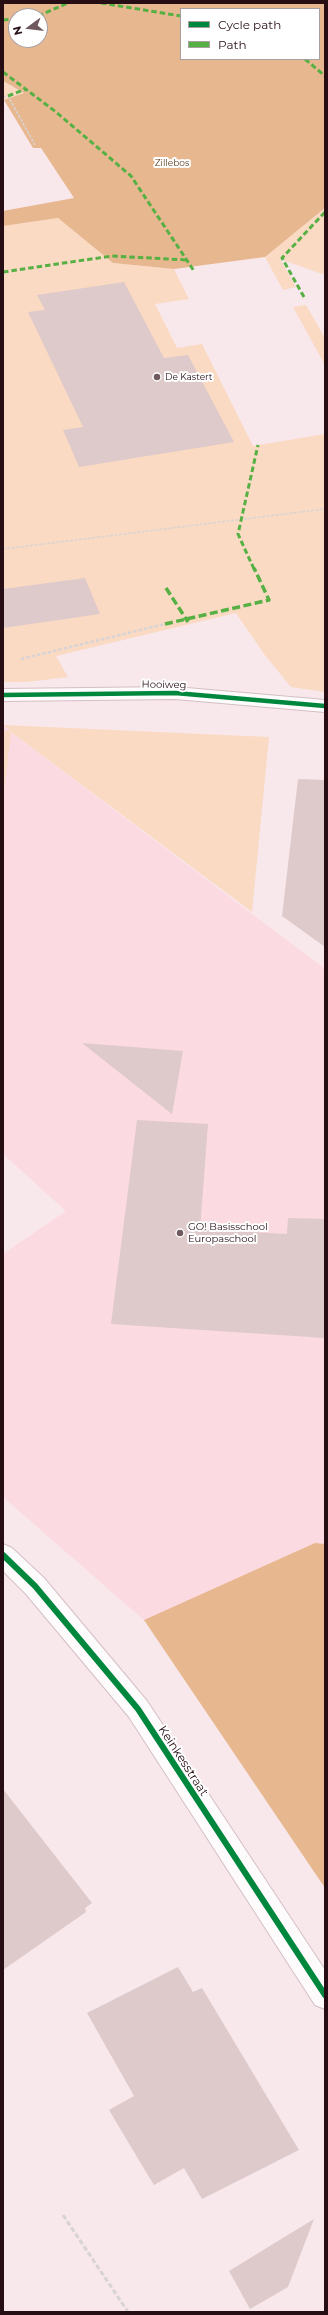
<!DOCTYPE html>
<style>
body{margin:0}
#map{position:relative;width:328px;height:2315px;overflow:hidden;background:#f8e7eb;font-family:Montserrat,sans-serif}
canvas{display:block}
.frame{position:absolute;inset:0;border:4px solid #260e14;pointer-events:none}
.legend{position:absolute;left:180px;top:8px;width:140px;height:52px;box-sizing:border-box;background:#fff;border:1px solid #a89fa1;margin:0;padding:5px 7px;list-style:none;font-size:12px;color:#260e14}
.legend li{display:flex;align-items:center;gap:8px;height:20px}
.legend b{width:20px;border:1px solid #a89fa1}
.north{position:absolute;left:8px;top:8px;width:40px;height:40px;box-sizing:border-box;background:#fff;border:1px solid #a89fa1;border-radius:50%;rotate:255deg;font-size:11px;font-weight:700;line-height:16px;text-align:center;color:#260e14}
.north::after{content:'';display:block;margin:auto;width:14px;height:18px;background:#705a5f;clip-path:polygon(50% 0,100% 100%,50% 72%,0 100%)}
</style>
<div id="map">
<canvas width="328" height="2315"></canvas>
<div class="frame"></div>
<ul class="legend">
<li><b style="height:5px;background:#00873e"></b>Cycle path</li>
<li><b style="height:5px;background:#56b044"></b>Path</li>
</ul>
<div class="north">N</div>
</div>
<script>
const c = document.querySelector('canvas').getContext('2d');
c.lineJoin = 'round';
function fillPath(path, color) { c.fillStyle = color; c.fill(path, 'evenodd'); }
const toPath = rows => new Path2D(rows.map(r => 'M' + r).join(''));
function trace(path, color, width, dash) { c.strokeStyle = color; c.lineWidth = width; c.lineCap = dash ? 'butt' : 'round'; c.setLineDash(dash || []); c.stroke(path); }
function drawText(font, color, halo, rows, align = 'center') {
  c.font = font + ' Montserrat,sans-serif'; c.lineWidth = 4; c.setLineDash([]); c.textBaseline = 'middle'; c.strokeStyle = halo; c.fillStyle = color; for (const [text, x, y, turn = 0] of rows) {
    c.save(); c.translate(x, y); c.rotate((+turn || 0) * Math.PI / 180); c.textAlign = isNaN(turn) ? turn : align; if (halo) c.strokeText(text, 0, 0); c.fillText(text, 0, 0); c.restore();
  }
}
fillPath(toPath([
 [3,726,325,969,325,1681,226,1731,144,1620,3,1497,3,1254,66,1211,3,1154]
]), '#fcdae1');
fillPath(toPath([
 [3,81,24,94,3,101],
 [325,208,325,275,280,259,296,287,283,290,265,257],
 [58,218,113,263,174,269,189,299,155,304,177,348,202,344,253,446,325,434,325,692,291,687,264,654,236,613,56,656,68,677,27,682,3,682,3,226],
 [306,305,325,338,325,365,293,307],
 [3,725,269,737,252,912,11,732,3,799,3,731,10,731]
]), '#fbdac3');
fillPath(toPath([
 [3,3,325,3,325,208,265,257,174,269,113,263,58,218,3,226,3,211,74,198,41,148,33,148,4,100,24,93,3,81],
 [181,9,319,9,319,59,181,59],
 [16,16,40,16,40,40,16,40],
 [315,1543,325,1544,325,1888,144,1620]
]), '#e7b88f');
fillPath(toPath([
 [124,282,164,358,188,355,234,442,79,467,63,430,83,427,28,312,45,310,37,295],
 [85,578,100,614,3,628,3,589],
 [298,779,325,780,325,947,282,916],
 [82,1043,183,1051,172,1114],
 [137,1120,208,1124,200,1229,287,1234,288,1218,325,1219,325,1338,111,1324],
 [3,1789,92,1903,85,1908,86,1912,3,1970],
 [178,1967,193,1992,202,1988,299,2150,202,2199,184,2168,154,2185,143,2167,109,2110,134,2096,87,2013],
 [314,2219,288,2287,250,2309,229,2271]
]), '#decaca');
const street = toPath([
 [175,687,325,700,325,712,175,699,3,701,3,689,175,687],
 [3,1544,12,1548,44,1578,147,1701,325,1970,325,2009,315,2005,129,1717,26,1594,3,1571,3,1544]
]);
trace(street, '#d4bfc4', 2);
trace(toPath([
 [3,97,8,96,35,145],
 [3,549,325,509]
]), '#d8d3d4', 1.5, [3, 1.5]);
trace(toPath([
 [21,659,165,624]
]), '#d8d3d4', 2.5, [3.5, 2]);
trace(toPath([
 [63,2215,128,2312]
]), '#d8d3d4', 3, [5, 2.5]);
fillPath(street, '#fefbfc');
trace(toPath([
 [101,3,181,16],
 [38,16,68,3],
 [3,20,16,19],
 [305,59,325,76],
 [3,72,56,112,131,176,194,271],
 [8,96,26,89],
 [3,272,112,256,188,260],
 [304,297,282,258,325,212],
 [254,569,238,534,258,445]
]), '#56b044', 3, [5.5, 3]);
trace(toPath([
 [166,588,188,622],
 [165,624,269,600,254,568]
]), '#56b044', 3.5, [8, 3.5]);
trace(toPath([
 [3,695,175,693,325,706]
]), '#00873e', 4.5);
trace(toPath([
 [3,1555,35,1586,138,1709,325,1995]
]), '#00873e', 6);
for (const [x, y, r, color] of [
 [157,377,4,"#705a5f"],
 [180,1233,4,"#705a5f"]
]) { const dot = new Path2D(); dot.arc(x, y, r, 0, 2 * Math.PI); c.fillStyle = color; c.fill(dot); trace(dot, '#fff', 1.5); }
drawText('9px', '#5c3e1e', '#fff', [
 ["Zillebos",172,163]
]);
drawText('9px', '#260e14', '#fff', [
 ["De Kastert",165,377]
], 'left');
drawText('10px', '#260e14', '#fff', [
 ["Hooiweg",164,685,1]
]);
drawText('10px', '#260e14', '#fff', [
 ["GO! Basisschool",188,1227],
 ["Europaschool",188,1239]
], 'left');
drawText('12px', '#260e14', '#fff', [
 ["Keinkesstraat",183,1761,57]
]);
</script>
